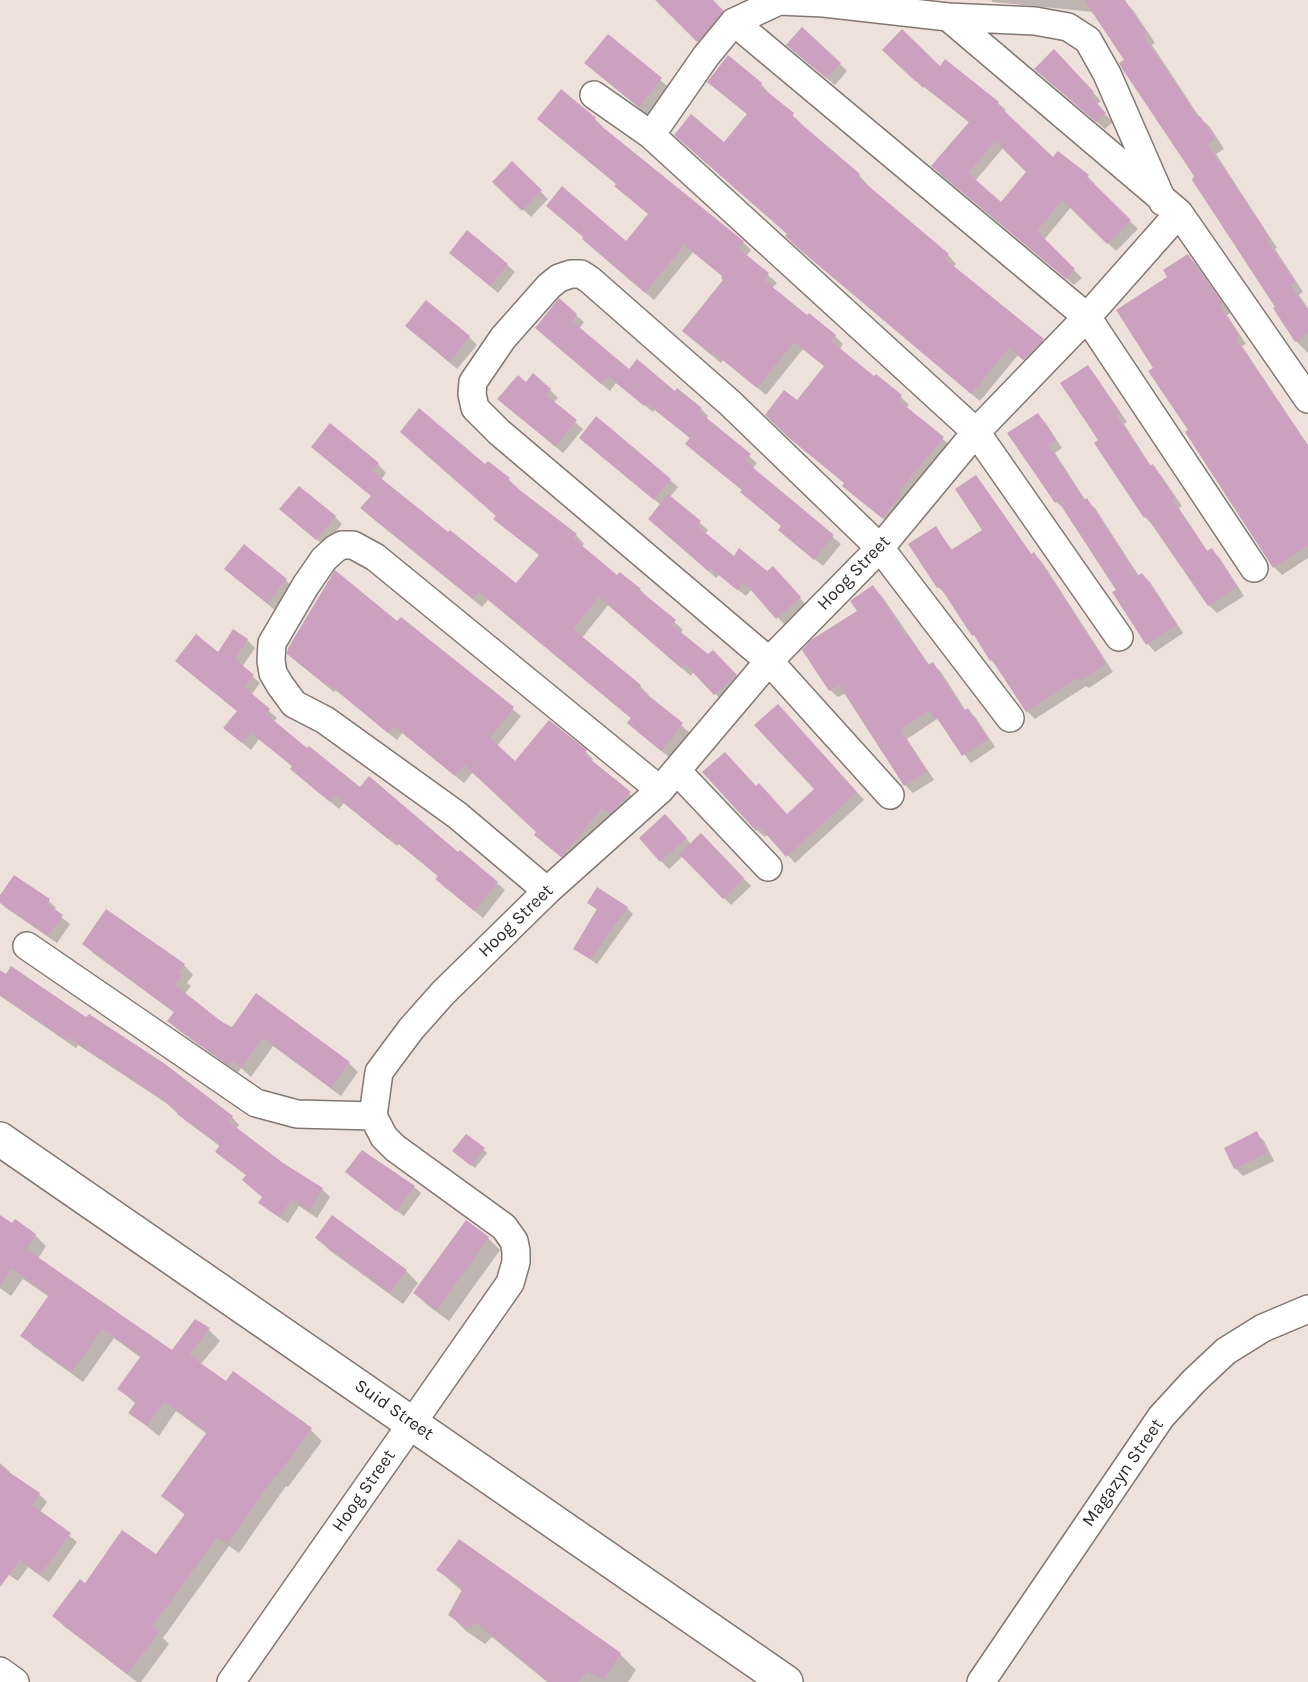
<!DOCTYPE html>
<style>
body{margin:0}
canvas{display:block;background:#eee1dc}
</style>
<canvas width="1308" height="1682"></canvas>
<script>
const c = document.querySelector('canvas').getContext('2d');
c.lineJoin = 'round';
function fillPath(path, color) { c.fillStyle = color; c.fill(path, 'evenodd'); }
const toPath = rows => new Path2D(rows.map(r => 'M' + r).join(''));
function trace(path, color, width, dash) { c.strokeStyle = color; c.lineWidth = width; c.lineCap = dash ? 'butt' : 'round'; c.setLineDash(dash || []); c.stroke(path); }
function drawText(font, color, halo, rows, align = 'center') {
  c.font = font + ' Karla,sans-serif'; c.lineWidth = 6; c.setLineDash([]); c.textBaseline = 'middle'; c.strokeStyle = halo; c.fillStyle = color; for (const [text, x, y, turn = 0] of rows) {
    c.save(); c.translate(x, y); c.rotate((+turn || 0) * Math.PI / 180); c.textAlign = isNaN(turn) ? turn : align; if (halo) c.strokeText(text, 0, 0); c.fillText(text, 0, 0); c.restore();
  }
}
fillPath(toPath([
 [657,0,711,0,735,24,710,53],
 [991,0,1123,0,1133,10,1155,43,1152,45,1200,118,1210,127,1224,149,1216,154,1277,248,1275,249,1303,292,1299,295,1308,308,1308,353,1296,341,1126,60,1094,12,993,2],
 [608,36,673,91,651,118,598,74],
 [884,50,940,68,998,103,1006,110,1004,112,1053,159,1058,153,1088,177,1095,184,1094,186,1138,229,1116,251,1071,207,1044,240,1082,278,1074,285,940,174,970,123,924,87,923,88],
 [1003,148,1028,172,1001,204,975,181],
 [796,53,840,64,847,71,835,85],
 [1062,59,1101,101,1096,105,1113,122,1105,129,1044,77],
 [761,84,769,93,768,94,801,123,800,125,859,175,867,184,866,185,948,255,956,264,953,267,1051,348,1033,368,1018,355,980,401,809,257,789,235,724,144,748,115,718,90],
 [595,119,603,127,602,129,743,242,751,250,746,256,777,283,772,288,807,317,809,315,835,336,843,344,839,350,901,397,909,405,906,408,951,446,891,525,852,494,797,403,825,367,803,349,766,395,723,360,721,363,692,339,725,280,724,277,693,252,654,300,592,247,626,243,650,215,617,184,548,127],
 [512,163,548,199,531,217,494,182],
 [1188,256,1196,264,1230,313,1227,315,1246,344,1242,346,1308,445,1308,558,1282,575,1274,567,1190,431,1155,368,1169,277],
 [459,260,507,265,515,272,498,293],
 [576,315,584,322,579,329,629,371,675,393,701,409,708,416,706,419,757,463,752,470,841,544,823,566,788,538,783,527,743,491,695,452,691,439,655,409,653,412,616,383,610,391,545,336],
 [415,333,469,337,477,345,457,369],
 [1088,367,1095,375,1127,422,1124,424,1151,466,1160,474,1182,506,1179,508,1208,552,1211,550,1219,557,1244,596,1217,613,1209,605,1153,525,1145,517,1096,443,1100,441],
 [526,384,550,390,558,398,553,403,583,429,563,453,507,407],
 [1038,415,1045,422,1062,448,1055,453,1086,501,1095,508,1139,576,1142,574,1150,582,1183,633,1155,652,1148,644,1114,593,1118,590,1065,509,1056,502],
 [588,445,670,480,678,487,670,497,708,530,705,534,734,558,767,573,780,576,807,606,785,625,752,589,746,596,719,575,716,578,658,526,661,505],
 [321,455,378,464,386,473,381,480,516,585,540,556,497,516,485,467,489,463,509,480,518,488,517,490,576,535,584,544,582,547,618,577,620,574,640,590,683,630,680,634,708,656,722,660,744,685,724,703,694,671,691,676,608,605,582,638,640,686,649,695,647,696,690,733,670,758,638,732,632,719,488,600,482,607,371,517,362,508,372,496],
 [975,477,983,485,1032,555,1034,554,1042,562,1113,672,1089,688,1086,686,1035,719,1027,711,947,595,938,587,936,528,953,551,984,531],
 [289,517,335,517,342,524,325,546],
 [234,577,286,580,293,588,275,610],
 [873,587,881,595,930,666,933,664,941,672,966,711,968,710,976,718,995,747,971,763,937,719,907,739,934,780,913,793,905,785,846,693,838,697,830,690,859,611],
 [401,619,521,716,497,746,515,763,586,752,593,759,591,762,638,801,618,821,611,814,570,864,544,842,538,832,473,772,464,783,402,733,397,740,336,690,334,692,297,662,398,623],
 [247,640,255,648,242,667,260,683,251,695,277,718,273,722,360,789,458,854,460,852,505,890,483,918,445,887,439,877,399,843,397,846,344,803,339,809,300,777,293,767,259,739,251,750,233,735,238,712,184,668,218,655],
 [786,714,864,800,795,863,768,834,765,837,757,830,756,787,787,815,816,789],
 [673,824,691,844,701,835,751,886,731,905,683,856,669,869,661,861],
 [597,889,627,908,633,914,597,964,575,949,598,911,589,903],
 [0,897,49,901,56,908,54,911,70,924,57,943,6,908,0,902],
 [84,944,184,965,193,975,187,983,191,986,184,995,232,1029,257,995,349,1063,358,1072,341,1096,273,1046,251,1077,241,1068,238,1073,178,1030,169,1021,175,1013,93,953],
 [0,972,232,1117,239,1125,236,1129,283,1165,322,1189,330,1197,317,1218,299,1206,288,1223,268,1210,260,1202,263,1197,247,1176,225,1159,221,1147,186,1121,166,1103,78,1045,76,1048,0,996],
 [1256,1133,1264,1141,1274,1161,1243,1176,1235,1168],
 [484,1150,487,1153,475,1168,458,1155],
 [353,1178,414,1187,421,1193,404,1216],
 [0,1217,12,1225,15,1221,35,1235,46,1246,38,1259,172,1352,196,1321,209,1330,220,1341,200,1365,226,1383,311,1430,322,1441,288,1487,286,1486,239,1553,229,1546,163,1638,169,1644,141,1682,137,1682,65,1627,54,1616,85,1585,156,1556,186,1516,163,1496,207,1434,176,1411,159,1436,130,1413,136,1404,119,1389,141,1358,114,1338,83,1382,33,1346,22,1335,49,1297,23,1279,11,1296,0,1288],
 [466,1222,488,1238,500,1250,449,1321,427,1305,415,1293],
 [317,1238,406,1271,418,1283,403,1304,329,1250],
 [0,1463,10,1472,9,1474,39,1494,47,1502,40,1512,77,1542,49,1582,28,1567,18,1581,0,1569],
 [459,1541,620,1654,636,1670,628,1682,547,1682,492,1637,485,1644,466,1631,450,1615,463,1592,438,1570]
]), '#0003');
fillPath(toPath([
 [655,0,713,0,724,11,697,42],
 [1084,0,1125,0,1146,33,1143,35,1198,117,1200,116,1215,139,1207,144,1269,237,1266,239,1295,282,1290,285,1308,311,1308,333,1295,342,1273,308,1275,307,1192,180,1194,176,1121,67,1119,63,1124,60],
 [802,27,841,63,826,78,786,45],
 [902,29,940,66,945,59,999,102,997,104,1053,157,1058,151,1089,175,1087,177,1131,220,1107,244,1062,200,1037,231,1075,269,1066,279,931,166,969,122,916,80,915,81,882,50],
 [995,141,1026,172,1001,202,968,173],
 [608,34,662,78,639,107,584,63],
 [1054,49,1094,92,1090,96,1106,113,1096,122,1034,69],
 [728,55,762,83,760,86,794,113,792,116,860,174,858,177,949,254,945,259,1044,339,1023,360,1009,348,971,394,799,249,785,236,787,234,674,135,691,114,724,142,747,114,707,82],
 [561,89,596,118,594,120,741,239,744,241,738,248,769,273,764,280,807,315,809,313,836,335,831,341,874,376,876,374,902,395,898,400,944,437,899,491,902,493,882,518,842,486,844,483,789,438,765,415,784,390,797,400,824,366,794,342,757,388,714,353,712,355,682,331,723,280,721,278,722,276,684,245,645,293,582,239,583,237,546,206,562,186,626,241,648,214,614,186,616,184,537,119],
 [512,161,542,190,522,211,492,182],
 [467,230,508,264,490,286,449,253],
 [1188,254,1223,304,1220,306,1239,336,1235,338,1308,446,1308,545,1273,568,1185,432,1188,430,1148,371,1153,368,1116,310,1167,277,1163,270],
 [559,298,577,314,572,321,629,369,637,359,675,391,677,388,702,408,698,411,751,454,745,461,834,535,814,560,778,530,781,526,740,492,742,490,685,444,690,438,646,403,644,406,608,376,601,384,535,328],
 [426,300,470,336,449,362,405,326],
 [1088,365,1120,414,1117,416,1150,466,1153,464,1175,498,1172,500,1207,551,1212,548,1237,587,1208,606,1146,516,1144,518,1094,443,1098,440,1060,383],
 [533,373,551,389,546,395,577,420,555,446,497,399,518,375,526,382],
 [419,408,485,464,488,461,510,478,508,481,577,534,573,538,617,575,620,572,641,589,639,590,676,620,672,625,708,654,713,650,737,675,714,695,685,664,681,668,599,597,573,629,641,685,639,688,683,723,661,751,627,723,631,718,479,592,473,599,360,508,371,496,311,447,330,423,379,463,372,471,448,532,450,530,516,583,539,555,493,519,496,516,400,432],
 [1038,413,1056,440,1048,445,1084,500,1087,498,1137,576,1142,573,1177,625,1146,645,1112,592,1116,590,1058,501,1055,503,1007,433],
 [596,416,671,479,654,500,579,438],
 [976,475,1031,554,1034,552,1106,664,1080,681,1078,678,1026,712,992,660,990,661,974,635,972,636,940,587,937,588,908,544,936,526,951,550,982,530,955,489],
 [299,486,336,516,316,540,279,509],
 [668,494,701,521,697,526,734,556,739,548,767,571,773,566,801,597,776,619,744,582,737,590,710,568,708,571,648,519],
 [244,544,287,579,267,603,224,569],
 [335,570,397,621,401,617,514,707,490,738,515,761,549,720,587,750,584,754,631,792,610,814,602,808,561,857,534,835,536,832,464,765,455,776,394,726,388,733,327,683,326,685,287,654,288,648],
 [873,585,906,636,908,635,928,665,933,662,964,711,968,708,988,739,962,756,937,718,935,719,929,711,900,730,927,772,904,786,839,685,829,691,802,650,811,640,857,611,850,601],
 [233,629,248,639,235,659,254,675,244,687,270,709,266,714,307,748,309,746,360,787,369,776,458,852,460,850,498,882,474,911,435,879,438,876,390,837,388,839,335,796,330,802,290,769,292,766,251,733,242,743,223,728,237,711,175,661,196,634,218,652],
 [778,704,857,792,786,857,760,827,756,831,702,772,725,752,756,786,759,783,787,814,814,789,754,725],
 [665,814,687,838,660,862,639,838],
 [701,833,744,878,723,899,679,854],
 [14,875,50,899,47,904,63,915,48,936,0,903,0,895],
 [597,887,628,907,590,959,573,949,597,909,587,903],
 [106,909,185,964,178,973,182,976,175,985,222,1022,232,1027,256,993,350,1062,331,1088,263,1038,241,1068,231,1060,228,1065,167,1021,174,1012,82,944],
 [11,966,86,1017,89,1014,165,1064,233,1116,229,1122,283,1163,323,1188,309,1211,291,1199,280,1217,258,1203,262,1197,242,1180,246,1175,215,1152,220,1145,177,1114,178,1112,157,1096,69,1038,68,1041,0,995,0,970,6,974],
 [1257,1131,1267,1153,1234,1169,1224,1148],
 [466,1134,485,1148,471,1166,452,1151],
 [362,1150,415,1186,396,1211,345,1172],
 [0,1215,12,1223,15,1219,36,1234,26,1249,172,1350,195,1319,210,1328,189,1355,226,1381,233,1371,312,1428,276,1477,275,1476,227,1544,217,1537,152,1627,159,1632,127,1674,52,1616,80,1579,85,1583,122,1530,156,1554,185,1514,161,1496,207,1432,164,1402,147,1426,128,1413,136,1402,117,1389,141,1356,102,1329,72,1372,20,1336,49,1295,12,1269,0,1286],
 [332,1215,407,1270,390,1293,315,1238],
 [466,1220,489,1237,437,1310,413,1293],
 [0,1466,40,1493,32,1505,71,1533,40,1575,20,1560,0,1587],
 [459,1539,621,1653,604,1679,587,1672,578,1682,549,1682,475,1622,469,1629,448,1615,463,1588,436,1570]
]), '#cca1c0');
const minor = toPath([
 [948,17,1179,213,1308,399],
 [594,95,651,135,976,432,1119,637],
 [651,135,706,56,734,22],
 [1163,202,1107,74,1088,40,1068,27,1035,21,948,17,824,3,779,1,734,22,1087,317,1254,568],
 [677,771,768,867],
 [890,795,769,661,499,432,475,408,472,394,473,382,503,338,549,286,559,278,571,274,581,274,590,280,730,403,880,548,1010,718],
 [547,891,457,815,325,720,294,704,280,685,273,673,271,661,272,643,306,585,324,559,335,549,342,545,353,545,375,557,660,790],
 [27,946,256,1103,297,1114,373,1116],
 [0,1671,15,1682],
 [231,1682,510,1283,516,1262,516,1251,514,1241,504,1227,395,1148,384,1137,373,1116,379,1072,411,1029,443,993,547,891,660,790,769,661,880,548,976,432,1087,317,1179,213],
 [981,1682,1161,1417,1194,1381,1226,1351,1263,1328,1308,1309]
]);
const tertiary = toPath([
 [0,1139,786,1682]
]);
trace(minor, '#827772', 30);
trace(tertiary, '#827772', 36);
trace(minor, '#fff', 27);
trace(tertiary, '#fff', 33);
drawText('18px', '#2e2927', '#fff', [
 ["Hoog Street",854,573,-46],
 ["Hoog Street",516,921,-44],
 ["Suid Street",394,1410,35],
 ["Magazyn Street",1123,1473,-55],
 ["Hoog Street",364,1491,-55]
]);
</script>
